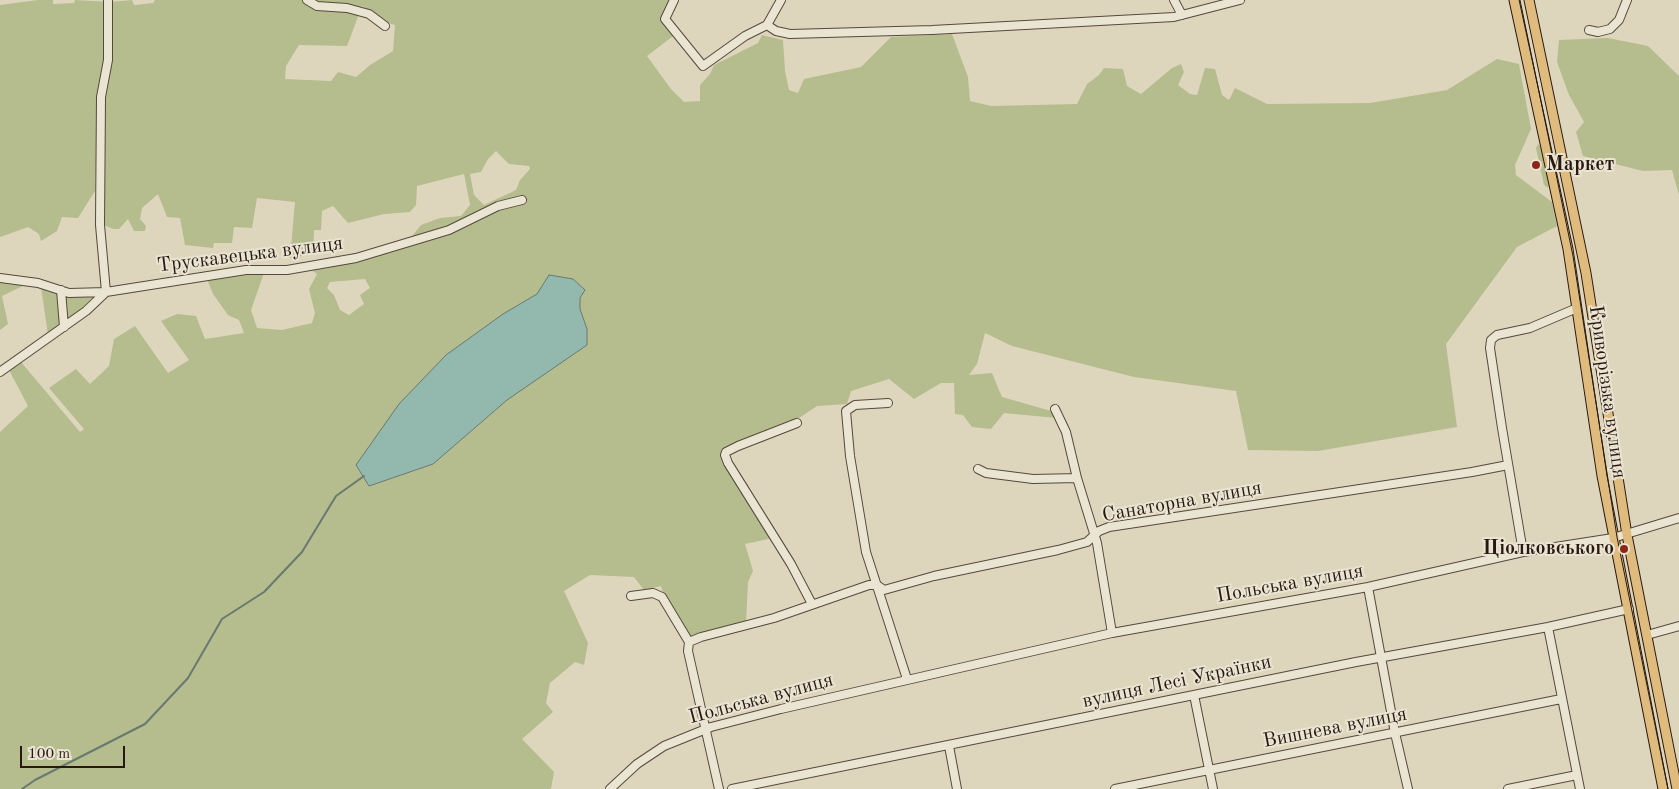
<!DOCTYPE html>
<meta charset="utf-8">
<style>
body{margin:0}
#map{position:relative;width:1679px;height:789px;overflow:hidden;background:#ded6bc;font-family:"Old Standard TT",serif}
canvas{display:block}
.scale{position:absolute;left:20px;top:746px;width:105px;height:22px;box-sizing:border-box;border:2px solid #291811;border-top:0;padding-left:6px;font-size:15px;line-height:18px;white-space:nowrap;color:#291811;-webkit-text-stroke:4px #eae4d3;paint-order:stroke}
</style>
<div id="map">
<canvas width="1679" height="789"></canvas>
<div class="scale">100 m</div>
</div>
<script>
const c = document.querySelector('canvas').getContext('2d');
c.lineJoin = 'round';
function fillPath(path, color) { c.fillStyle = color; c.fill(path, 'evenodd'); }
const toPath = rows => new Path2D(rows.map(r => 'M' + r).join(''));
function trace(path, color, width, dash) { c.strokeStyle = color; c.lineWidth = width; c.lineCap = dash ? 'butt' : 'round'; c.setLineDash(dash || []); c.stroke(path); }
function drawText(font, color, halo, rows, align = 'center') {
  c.font = font + ' "Old Standard TT",serif'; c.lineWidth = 4; c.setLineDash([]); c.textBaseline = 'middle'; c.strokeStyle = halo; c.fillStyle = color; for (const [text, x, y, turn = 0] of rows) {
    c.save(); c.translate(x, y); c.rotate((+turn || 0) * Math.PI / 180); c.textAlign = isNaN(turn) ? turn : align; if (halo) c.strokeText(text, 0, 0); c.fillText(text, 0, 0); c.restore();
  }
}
fillPath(toPath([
 [38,0,53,0,53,4,74,3,75,0,110,2,132,0,134,5,153,3,155,0,673,0,665,19,677,33,647,56,671,89,684,102,700,101,700,85,710,74,714,65,758,43,762,35,783,40,785,71,789,90,798,93,804,79,861,67,891,37,952,34,968,77,970,101,991,106,1077,104,1087,84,1099,75,1104,68,1123,69,1127,86,1141,94,1172,68,1181,64,1184,72,1178,85,1190,94,1197,95,1205,68,1215,69,1222,95,1229,100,1235,88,1267,104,1370,103,1447,90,1497,59,1519,64,1531,129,1515,165,1516,175,1552,202,1557,226,1517,247,1446,344,1457,427,1318,451,1248,450,1236,391,1134,377,1012,346,985,333,977,364,969,375,992,373,1002,397,1051,411,1056,418,1004,413,991,429,972,427,963,415,955,414,954,383,941,383,914,399,889,379,851,391,847,404,817,406,796,420,723,455,773,538,745,544,753,571,748,582,746,622,690,637,667,606,661,586,644,590,634,577,590,575,564,591,588,643,584,665,575,662,550,683,546,703,553,712,522,739,554,772,551,789,0,789,0,432,28,406,9,370,21,362,80,432,84,429,49,388,76,369,90,384,109,366,114,339,135,326,168,373,189,360,161,321,177,314,196,316,205,339,244,333,239,320,228,315,213,294,207,279,264,273,251,310,257,328,282,330,312,323,315,313,309,289,317,274,310,269,404,246,421,225,440,218,461,216,470,205,464,174,417,186,416,205,410,212,384,214,348,223,333,206,322,211,321,230,314,230,313,254,290,258,295,202,257,198,252,228,234,227,232,243,214,243,213,248,185,245,180,218,167,217,158,194,142,208,140,219,146,226,145,231,134,231,128,219,119,229,113,229,102,224,105,186,103,98,98,99,95,191,78,218,62,217,57,231,41,241,39,234,28,227,0,237,0,5],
 [362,6,388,23,395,25,393,51,370,65,356,77,338,72,331,81,285,79,286,66,299,45,347,46],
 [496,151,509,164,529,166,530,169,520,180,516,190,484,205,474,195,470,174,481,172,488,159],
 [365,279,370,288,360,295,364,304,349,315,340,310,334,295,327,288,330,282],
 [1608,38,1648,46,1679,76,1679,195,1672,170,1643,171,1583,156,1576,132,1584,122,1569,95,1557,62,1559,40],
 [1538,144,1541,147,1549,184,1548,188,1544,185,1536,148],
 [0,281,27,284,2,296,8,324,0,330],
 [41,287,57,290,62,325,48,335],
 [65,295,98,296,98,297,67,323]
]), '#b5bd8e');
const water = toPath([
 [549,275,573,279,585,290,580,298,580,309,587,329,587,345,507,400,433,464,369,486,356,465,399,404,446,355,503,314,537,294,549,275]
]);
fillPath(water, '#93b9af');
trace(water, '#697970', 1);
trace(toPath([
 [22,789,35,780,145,724,188,678,222,619,264,592,302,552,336,496,364,476]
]), '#697970', 2);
const minor = toPath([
 [307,0,317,6,347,8,369,14,385,26],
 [674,0,665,19,703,66,745,36,767,25,781,0],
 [1174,0,1182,15],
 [767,25,776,31,790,34,932,30,1174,17,1240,0],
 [1589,30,1598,32,1610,29,1619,20,1627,0],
 [0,278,38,283,69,293,106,292,100,225,101,97,108,60,108,0],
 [61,290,64,327],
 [0,372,86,311,106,292,246,270,287,270,356,258,449,230,498,206,522,200],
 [888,403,855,405,846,411,850,456,866,552,907,679],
 [1055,409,1066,432,1077,478],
 [797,423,738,446,726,452,725,455,728,463,791,564,812,604],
 [978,469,986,473,1033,479,1077,478,1097,543,1112,633],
 [1523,552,1502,428,1490,348,1491,340,1497,335,1530,328,1577,308],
 [1368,587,1395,733,1408,789],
 [631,596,653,593,662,597,689,642],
 [1548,627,1580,789],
 [1647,635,1679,626],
 [1194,695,1213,789],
 [949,746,957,789],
 [610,789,637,764,664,746,711,727,781,709,1112,633,1368,587,1523,552,1613,538,1679,518],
 [719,789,688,651,689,642,701,637,774,618,869,585,877,585,884,590,934,576,1058,550,1087,542,1099,531,1109,527,1472,472,1508,465],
 [732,789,1356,662,1548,627,1629,609],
 [1115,789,1561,699],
 [1508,789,1577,775]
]);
const major = toPath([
 [1514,0,1568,249,1602,476,1663,789],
 [1529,0,1586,273,1627,535,1677,789]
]);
trace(minor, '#56483c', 10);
trace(major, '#291811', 11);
trace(minor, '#eae4d3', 8);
trace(major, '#dfbb7e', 9);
trace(toPath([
 [1520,0,1573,256,1617,537,1668,789]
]), '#291811', 1);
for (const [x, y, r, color] of [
 [1536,165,5,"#8f2418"],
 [1624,549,5,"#8f2418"]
]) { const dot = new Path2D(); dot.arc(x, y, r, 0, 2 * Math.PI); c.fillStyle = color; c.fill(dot); trace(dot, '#eae4d3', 2); }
drawText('bold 20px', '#291811', '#eae4d3', [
 ["Маркет",1546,165],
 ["Ціолковського",1614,549,"right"]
], 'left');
drawText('20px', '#291811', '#eae4d3', [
 ["Трускавецька вулиця",250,255,-7],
 ["Криворізька вулиця",1607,392,82],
 ["Санаторна вулиця",1182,502,-10],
 ["Польська вулиця",1290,584,-10],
 ["вулиця Лесі Українки",1177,682,-12],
 ["Польська вулиця",761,699,-15],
 ["Вишнева вулиця",1335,728,-11]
]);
</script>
